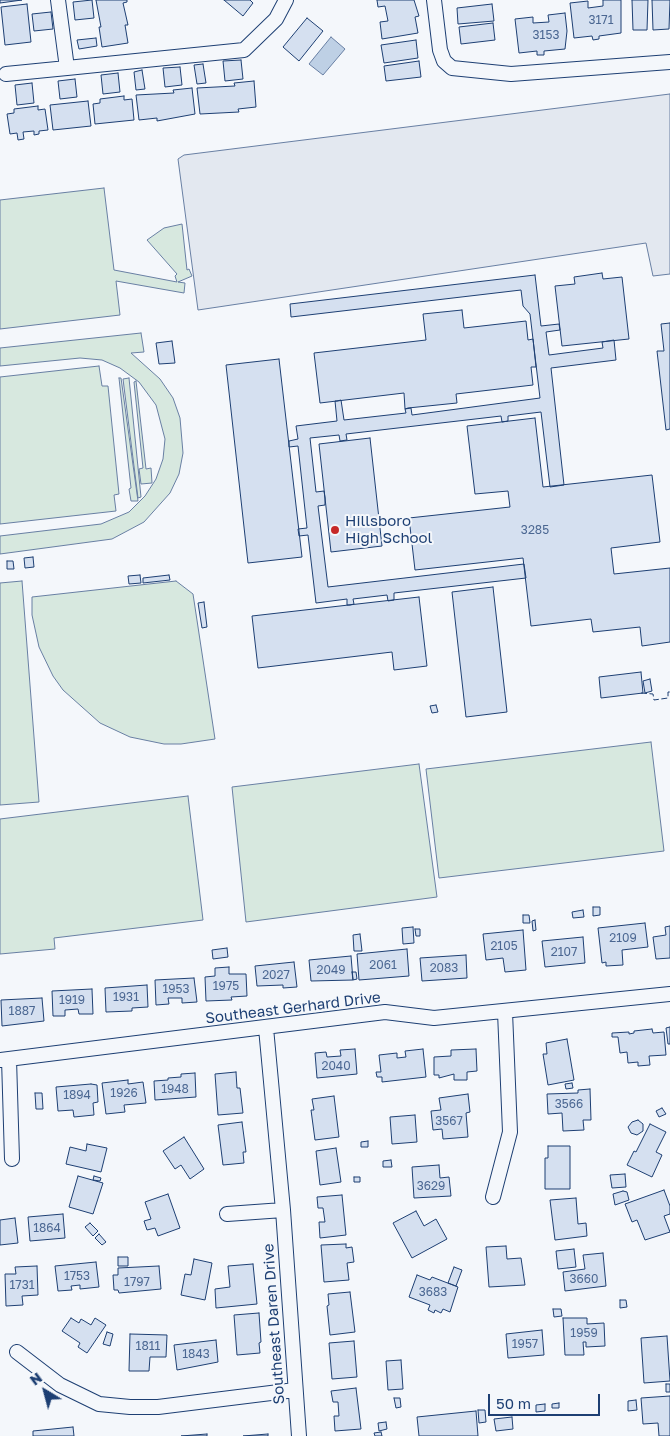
<!DOCTYPE html>
<style>
body{margin:0}
#map{position:relative;width:670px;height:1436px;overflow:hidden;background:#f4f7fb;font-family:"Golos Text",sans-serif}
canvas{display:block}
.north{position:absolute;left:20px;top:1366px;width:50px;height:50px;-webkit-text-stroke:4px #f4f7fb;paint-order:stroke;rotate:323deg;font-size:14px;font-weight:700;line-height:20px;text-align:center;color:#1d3f73}
.north::after{content:'';display:block;margin:auto;width:18px;height:22px;background:#1d3f73;clip-path:polygon(50% 0,100% 100%,50% 72%,0 100%)}
.scale{position:absolute;left:488px;top:1394px;width:112px;height:22px;box-sizing:border-box;border:2px solid #1d3f73;border-top:0;padding-left:6px;font-size:15px;line-height:18px;white-space:nowrap;color:#1d3f73;-webkit-text-stroke:4px #f4f7fb;paint-order:stroke}
</style>
<div id="map">
<canvas width="670" height="1436"></canvas>
<div class="north">N</div>
<div class="scale">50 m</div>
</div>
<script>
const c = document.querySelector('canvas').getContext('2d');
c.lineJoin = 'round';
function fillPath(path, color) { c.fillStyle = color; c.fill(path, 'evenodd'); }
const toPath = rows => new Path2D(rows.map(r => 'M' + r).join(''));
function trace(path, color, width, dash) { c.strokeStyle = color; c.lineWidth = width; c.lineCap = dash ? 'butt' : 'round'; c.setLineDash(dash || []); c.stroke(path); }
function drawText(font, color, halo, rows, align = 'center') {
  c.font = font + ' "Golos Text",sans-serif'; c.lineWidth = 4; c.setLineDash([]); c.textBaseline = 'middle'; c.strokeStyle = halo; c.fillStyle = color; for (const [text, x, y, turn = 0] of rows) {
    c.save(); c.translate(x, y); c.rotate((+turn || 0) * Math.PI / 180); c.textAlign = isNaN(turn) ? turn : align; if (halo) c.strokeText(text, 0, 0); c.fillText(text, 0, 0); c.restore();
  }
}
const green = toPath([
 [104,188,114,270,177,282,175,276,177,274,147,240,164,228,182,224,187,270,189,269,192,276,178,282,185,283,184,293,116,281,120,315,0,329,0,200,104,188],
 [141,333,144,352,131,353,160,379,173,398,180,418,183,453,179,474,170,493,144,522,112,539,0,554,0,536,101,524,129,512,145,496,156,479,163,459,165,439,156,405,139,382,120,368,102,360,80,358,0,366,0,348,141,333],
 [99,366,102,386,108,386,119,494,114,495,116,511,0,524,0,377,99,366],
 [119,378,121,378,138,501,131,501,129,489,131,488,119,378],
 [129,378,141,497,138,498,123,379,129,378],
 [136,381,146,469,151,468,152,483,141,484,139,469,143,468,134,382,136,381],
 [22,581,39,802,0,805,0,583,22,581],
 [176,581,193,594,215,739,181,744,164,744,130,737,100,723,63,690,53,676,39,647,32,615,32,597,176,581],
 [651,742,664,851,439,878,426,769,651,742],
 [419,764,437,897,246,922,232,787,419,764],
 [188,796,203,920,54,938,55,949,0,954,0,819,188,796]
]);
fillPath(green, '#d7e8df');
trace(green, '#687fa3', 1);
const parking = toPath([
 [670,94,670,274,653,276,646,243,198,310,178,159,184,155,670,94]
]);
fillPath(parking, '#e3e8f0');
trace(parking, '#687fa3', 1);
const water = toPath([
 [331,37,345,49,323,75,309,64,331,37]
]);
fillPath(water, '#bed0e5');
trace(water, '#687fa3', 1);
const building = toPath([
 [0,0,22,0,0,3,0,0],
 [92,0,94,18,75,20,73,2,92,0],
 [96,0,127,0,127,2,123,3,128,25,125,25,128,43,102,47,99,27,101,27,96,0],
 [224,0,250,0,253,3,243,16,224,0],
 [377,0,414,0,419,16,415,17,418,33,382,39,380,22,388,21,385,6,378,7,377,0],
 [603,0,621,0,621,33,599,36,599,39,593,40,592,36,574,38,570,3,588,1,588,8,603,6,603,0],
 [632,0,648,0,647,30,633,30,632,0],
 [652,0,670,0,669,29,653,30,652,0],
 [27,4,31,42,5,45,1,7,27,4],
 [492,4,494,21,458,24,457,8,492,4],
 [51,12,53,29,34,31,32,14,51,12],
 [565,13,567,31,565,49,544,51,544,55,537,55,537,51,519,53,515,19,533,17,533,23,549,22,548,15,565,13],
 [307,18,323,31,299,61,283,47,307,18],
 [493,23,495,40,461,44,459,27,493,23],
 [96,38,97,46,79,49,77,40,96,38],
 [416,40,418,58,384,63,381,45,416,40],
 [241,60,243,79,225,81,223,61,241,60],
 [419,61,421,77,386,81,384,66,419,61],
 [203,64,206,83,197,84,194,65,203,64],
 [180,67,182,85,165,87,163,68,180,67],
 [142,70,145,89,136,90,134,72,142,70],
 [118,73,120,92,103,94,101,75,118,73],
 [75,79,77,97,60,99,58,81,75,79],
 [254,81,256,107,238,109,239,112,200,114,197,88,235,86,234,83,254,81],
 [32,83,34,103,17,105,15,85,32,83],
 [192,88,195,114,157,121,157,118,139,120,136,95,174,93,173,90,192,88],
 [124,96,124,100,132,99,134,120,95,124,93,104,100,103,100,99,124,96],
 [88,101,91,126,53,130,50,105,88,101],
 [38,106,38,110,45,109,48,130,39,131,39,134,34,135,34,131,23,132,24,139,18,140,17,133,10,134,7,114,14,113,14,109,38,106],
 [602,273,603,279,622,277,629,339,562,346,555,286,575,284,574,277,602,273],
 [535,275,541,326,559,324,560,330,546,332,549,355,603,348,602,342,614,340,616,360,551,368,564,485,550,487,541,412,508,416,508,421,502,422,501,416,346,434,347,440,340,441,339,435,310,438,316,492,324,491,325,498,325,505,318,506,328,587,524,564,526,578,394,593,394,600,388,601,387,595,353,599,354,604,350,605,347,605,347,599,316,603,308,535,299,536,298,529,307,528,298,446,289,447,289,441,298,439,296,426,337,421,335,401,337,401,341,400,344,420,406,413,405,409,411,408,412,415,540,398,530,314,523,306,521,290,291,317,290,304,535,275],
 [462,310,464,328,526,321,528,340,533,339,536,367,531,367,533,385,456,394,457,403,408,408,405,409,404,393,320,403,314,353,426,340,423,314,462,310],
 [670,323,670,429,666,430,657,351,664,351,661,324,670,323],
 [172,341,175,363,159,364,156,343,172,341],
 [279,359,302,557,248,563,226,365,279,359],
 [535,418,543,487,652,475,660,542,611,548,614,574,670,568,670,642,642,646,640,627,593,632,591,619,531,626,523,558,415,570,409,518,510,507,508,491,475,494,467,426,535,418],
 [370,438,382,546,331,552,319,444,370,438],
 [33,557,34,567,25,568,24,558,33,557],
 [7,561,13,561,14,569,7,569,7,561],
 [140,575,141,583,129,584,128,576,140,575],
 [169,575,170,580,143,583,143,578,169,575],
 [493,587,507,712,466,717,452,592,493,587],
 [419,597,427,666,394,670,392,652,258,668,252,616,419,597],
 [204,602,207,627,202,628,198,603,204,602],
 [641,672,643,693,601,698,599,677,641,672],
 [650,679,652,691,645,693,643,681,650,679],
 [436,705,438,712,432,713,430,706,436,705],
 [593,907,600,907,600,915,593,916,593,907],
 [583,910,584,917,573,918,572,912,583,910],
 [523,915,529,915,530,923,523,923,523,915],
 [535,920,536,930,533,931,532,921,535,920],
 [645,923,648,947,622,950,623,965,606,966,606,962,602,963,598,928,645,923],
 [670,926,670,958,656,959,653,937,666,935,665,927,670,926],
 [413,927,414,943,403,944,402,928,413,927],
 [415,929,420,929,420,936,416,936,415,929],
 [523,930,526,970,505,972,503,958,486,960,483,934,523,930],
 [360,934,362,951,354,951,353,935,360,934],
 [583,937,585,963,545,967,542,941,583,937],
 [227,948,228,957,213,959,212,950,227,948],
 [407,949,409,976,359,980,357,954,407,949],
 [466,955,467,978,422,981,420,958,466,955],
 [351,956,353,980,311,981,309,960,351,956],
 [294,962,297,987,283,988,283,985,257,986,255,966,294,962],
 [229,967,229,974,246,974,247,996,231,997,232,1000,206,1001,205,977,215,976,215,968,229,967],
 [352,972,356,972,357,979,353,980,352,972],
 [194,978,197,1002,182,1003,182,998,168,998,169,1004,156,1005,155,980,194,978],
 [147,985,148,1007,132,1008,132,1011,106,1012,105,988,147,985],
 [92,989,93,1014,79,1014,78,1009,65,1010,65,1016,53,1016,52,991,92,989],
 [42,998,44,1021,2,1026,1,1000,42,998],
 [670,1027,670,1044,668,1044,666,1028,670,1027],
 [652,1029,653,1033,664,1032,666,1055,649,1056,650,1065,638,1066,638,1062,628,1063,627,1052,620,1053,618,1037,612,1037,612,1033,629,1032,629,1034,634,1033,634,1031,652,1029],
 [567,1039,574,1080,548,1085,543,1054,547,1054,546,1043,567,1039],
 [355,1049,357,1074,317,1078,315,1053,326,1052,327,1057,341,1056,340,1050,355,1049],
 [423,1049,426,1077,382,1082,382,1077,377,1077,376,1072,381,1072,379,1055,397,1053,397,1058,406,1057,405,1051,423,1049],
 [476,1049,477,1071,467,1072,467,1080,454,1080,454,1074,439,1078,439,1075,434,1075,434,1057,451,1056,451,1050,476,1049],
 [236,1072,237,1088,240,1088,243,1113,218,1115,215,1074,236,1072],
 [195,1073,196,1097,155,1100,154,1081,168,1080,168,1078,181,1077,181,1074,195,1073],
 [128,1080,128,1084,143,1082,146,1103,124,1105,125,1112,106,1114,102,1083,128,1080],
 [572,1083,573,1088,566,1089,565,1084,572,1083],
 [91,1084,97,1085,98,1102,93,1103,94,1115,74,1117,73,1110,58,1111,56,1087,91,1084],
 [590,1089,591,1120,583,1120,584,1130,563,1131,562,1113,548,1114,547,1094,578,1093,578,1090,590,1089],
 [35,1093,42,1093,43,1109,36,1109,35,1093],
 [468,1094,470,1112,466,1113,468,1137,443,1139,442,1129,433,1130,431,1111,441,1110,439,1098,468,1094],
 [334,1096,339,1137,315,1140,311,1110,314,1110,312,1099,334,1096],
 [662,1108,666,1114,659,1117,656,1111,662,1108],
 [415,1115,417,1142,392,1144,390,1117,415,1115],
 [638,1120,643,1124,643,1131,637,1135,631,1133,628,1127,632,1122,638,1120],
 [242,1122,246,1152,243,1152,244,1163,223,1165,218,1125,242,1122],
 [650,1124,666,1132,656,1152,662,1155,652,1177,627,1165,634,1151,636,1152,650,1124],
 [184,1137,204,1169,190,1179,181,1165,175,1169,163,1151,184,1137],
 [368,1141,368,1147,361,1147,361,1142,368,1141],
 [87,1144,107,1148,101,1172,66,1164,70,1147,86,1151,87,1144],
 [548,1146,570,1146,570,1189,545,1189,545,1158,548,1158,548,1146],
 [336,1148,341,1182,320,1185,316,1151,336,1148],
 [391,1160,392,1167,383,1167,383,1161,391,1160],
 [439,1165,440,1178,449,1177,451,1196,414,1198,412,1167,439,1165],
 [625,1174,626,1187,612,1188,610,1175,625,1174],
 [78,1176,103,1183,93,1214,69,1207,78,1176],
 [94,1176,101,1178,100,1181,93,1180,94,1176],
 [354,1177,360,1177,360,1182,354,1182,354,1177],
 [664,1190,670,1206,670,1214,664,1216,670,1232,645,1240,637,1220,632,1222,625,1204,664,1190],
 [623,1191,627,1192,629,1200,615,1205,613,1194,623,1191],
 [168,1194,180,1228,158,1236,155,1228,147,1230,144,1221,151,1219,145,1202,168,1194],
 [342,1195,346,1235,320,1238,319,1222,325,1222,323,1208,318,1208,317,1197,342,1195],
 [576,1198,578,1224,586,1223,587,1236,555,1240,550,1200,576,1198],
 [416,1211,424,1226,436,1219,447,1239,412,1258,393,1223,416,1211],
 [63,1214,65,1238,30,1241,28,1217,63,1214],
 [15,1218,18,1243,0,1245,0,1220,15,1218],
 [90,1223,98,1231,93,1236,85,1227,90,1223],
 [99,1234,106,1242,102,1245,95,1238,99,1234],
 [346,1244,346,1248,352,1247,354,1262,347,1263,349,1280,324,1282,321,1245,346,1244],
 [506,1246,507,1259,521,1258,525,1285,489,1287,486,1247,506,1246],
 [574,1249,576,1267,558,1269,556,1251,574,1249],
 [603,1253,606,1286,565,1291,563,1272,585,1269,583,1255,603,1253],
 [118,1257,128,1257,128,1266,118,1266,118,1257],
 [194,1259,212,1263,205,1300,181,1295,185,1274,191,1275,194,1259],
 [96,1262,99,1287,80,1289,80,1285,71,1286,72,1290,58,1291,55,1266,96,1262],
 [253,1264,257,1304,216,1308,215,1289,230,1287,228,1266,253,1264],
 [37,1266,38,1295,22,1296,23,1305,6,1306,5,1274,16,1274,15,1267,37,1266],
 [159,1266,161,1289,119,1293,118,1290,114,1290,113,1275,118,1275,118,1268,159,1266],
 [454,1267,462,1270,456,1286,448,1283,454,1267],
 [417,1275,430,1280,432,1277,458,1287,450,1312,443,1309,441,1313,435,1310,434,1313,428,1310,430,1305,409,1297,417,1275],
 [350,1292,355,1332,330,1335,327,1306,329,1305,328,1294,350,1292],
 [620,1300,626,1300,627,1307,620,1308,620,1300],
 [553,1309,561,1309,562,1316,554,1317,553,1309],
 [259,1313,261,1342,259,1343,260,1353,237,1355,234,1315,259,1313],
 [71,1318,79,1323,81,1319,91,1325,95,1318,106,1325,87,1353,78,1347,80,1343,62,1331,71,1318],
 [563,1318,587,1318,587,1324,604,1323,605,1346,586,1347,586,1342,583,1342,584,1355,565,1355,563,1318],
 [542,1330,544,1355,508,1358,506,1334,542,1330],
 [107,1332,113,1334,110,1346,103,1344,107,1332],
 [130,1334,167,1335,166,1357,150,1357,149,1371,129,1371,130,1334],
 [667,1336,670,1381,644,1383,641,1338,667,1336],
 [216,1340,218,1362,177,1370,174,1345,216,1340],
 [354,1341,357,1377,332,1379,329,1343,354,1341],
 [401,1360,403,1389,388,1390,386,1361,401,1360],
 [666,1384,670,1384,670,1392,666,1392,666,1384],
 [356,1388,361,1429,335,1431,334,1416,339,1416,338,1402,333,1402,331,1391,356,1388],
 [670,1396,670,1436,659,1436,658,1423,643,1424,641,1398,670,1396],
 [394,1398,400,1398,401,1407,396,1408,394,1398],
 [636,1400,637,1410,628,1411,628,1401,636,1400],
 [559,1403,559,1408,552,1408,552,1404,559,1403],
 [545,1404,545,1411,536,1412,536,1405,545,1404],
 [478,1410,485,1410,486,1422,479,1423,478,1410],
 [476,1411,478,1436,419,1436,417,1417,476,1411],
 [512,1417,513,1429,496,1431,494,1419,512,1417],
 [386,1422,387,1429,379,1431,378,1423,386,1422],
 [73,1427,74,1436,33,1436,33,1431,73,1427],
 [381,1432,382,1436,375,1436,374,1433,381,1432],
 [207,1434,207,1436,181,1436,207,1434],
 [268,1434,268,1436,243,1436,268,1434]
]);
fillPath(building, '#d5e0f0');
trace(building, '#1d3f73', 1);
const street = toPath([
 [58,0,67,68,244,50,276,19,286,0],
 [434,0,440,50,444,61,452,68,511,74,670,62],
 [6,74,67,68],
 [266,1028,283,1210,299,1436],
 [9,1059,12,1159],
 [0,1060,385,1012,434,1018,670,994],
 [493,1197,510,1132,505,1012],
 [227,1214,283,1210],
 [17,1352,60,1385,99,1404,130,1407,158,1407,295,1390]
]);
trace(street, '#1d3f73', 16);
trace(street, '#f4f7fb', 14);
trace(toPath([
 [641,693,653,694,654,700,668,698,668,692,670,692]
]), '#1d3f73', 1, [6, 2.5]);
for (const [x, y, r, color] of [
 [335,530,5,"#c62828"]
]) { const dot = new Path2D(); dot.arc(x, y, r, 0, 2 * Math.PI); c.fillStyle = color; c.fill(dot); trace(dot, '#f4f7fb', 2); }
drawText('12px', '#4b6792', null, [
 ["3171",601,20],
 ["3153",546,35],
 ["3285",535,530],
 ["2109",623,938],
 ["2105",504,946],
 ["2107",564,952],
 ["2061",383,965],
 ["2083",444,968],
 ["2049",331,970],
 ["2027",276,975],
 ["1975",226,986],
 ["1953",176,989],
 ["1931",126,997],
 ["1919",72,1000],
 ["1887",22,1011],
 ["2040",336,1066],
 ["1948",175,1089],
 ["1926",124,1093],
 ["1894",77,1095],
 ["3566",569,1104],
 ["3567",449,1121],
 ["3629",431,1186],
 ["1864",47,1228],
 ["1753",77,1276],
 ["3660",584,1279],
 ["1797",137,1282],
 ["1731",22,1285],
 ["3683",433,1292],
 ["1959",584,1333],
 ["1957",525,1344],
 ["1811",148,1346],
 ["1843",196,1354]
]);
drawText('15px', '#1d3f73', '#f4f7fb', [
 ["Hillsboro",345,521],
 ["High School",345,538]
], 'left');
drawText('15px', '#1d3f73', '#f4f7fb', [
 ["Southeast Gerhard Drive",293,1008,-7],
 ["Southeast Daren Drive",274,1324,-94]
]);
</script>
